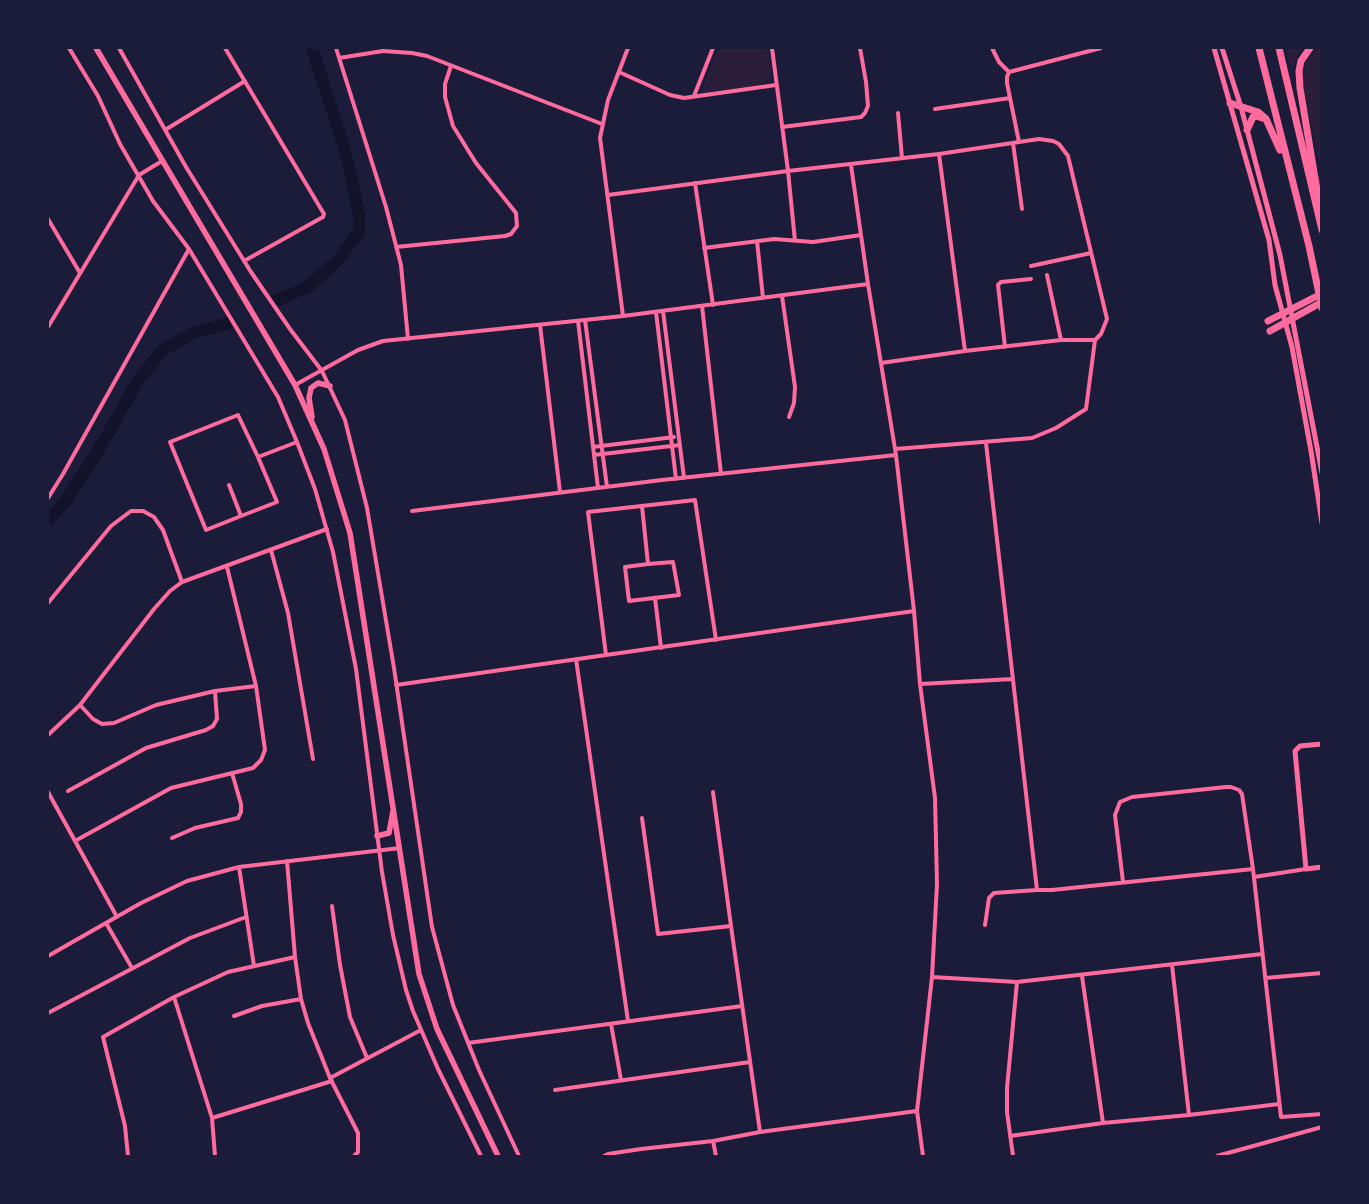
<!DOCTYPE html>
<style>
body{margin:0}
#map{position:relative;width:1369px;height:1204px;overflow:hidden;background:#1b1b3a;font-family:"Archivo Narrow",sans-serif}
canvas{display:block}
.frame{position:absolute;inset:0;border:49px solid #1b1b3a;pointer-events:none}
</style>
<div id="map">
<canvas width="1369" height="1204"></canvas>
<div class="frame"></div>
</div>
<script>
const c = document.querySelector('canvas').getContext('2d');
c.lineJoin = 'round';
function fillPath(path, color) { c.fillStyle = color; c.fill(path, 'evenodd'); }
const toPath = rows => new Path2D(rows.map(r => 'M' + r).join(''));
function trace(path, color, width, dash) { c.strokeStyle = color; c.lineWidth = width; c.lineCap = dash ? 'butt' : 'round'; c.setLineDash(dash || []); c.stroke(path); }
fillPath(toPath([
 [718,48,767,48,771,67,770,76,761,85,701,93],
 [1287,48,1301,48,1293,67,1289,61],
 [1318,48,1322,48,1321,169,1305,95,1303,79,1305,63,1311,54]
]), '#2a1e3b');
trace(toPath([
 [275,301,308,287,339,259,359,231,359,214,345,150,312,48],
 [48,520,64,503,98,451,139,379,163,350,193,333,228,323]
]), '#12122b', 12);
trace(toPath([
 [69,48,98,96,120,144,153,201,189,249,278,397,297,442,315,489,333,552,356,669,382,872,393,935,406,990,413,1011,438,1069,481,1156],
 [119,48,186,167,251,272,290,329,322,371,345,420,367,508,394,668,432,927,453,1005,479,1070,519,1156],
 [225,48,324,214,323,217,244,261],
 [336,48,386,207,401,265,408,339],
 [772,48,788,171,795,241],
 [992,48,999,62,1009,72],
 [339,58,383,51,412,53,427,56,602,124],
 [619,72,670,95,684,98,776,85],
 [694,96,713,48],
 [935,109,1010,98],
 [898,113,902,158],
 [782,127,861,117,865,113,868,106,866,82,860,48],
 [165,130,245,81],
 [1019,142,1007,83,1007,77,1009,72,1101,48],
 [1013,143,1022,209],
 [939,154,965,351],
 [851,165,868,284,896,455,914,611,920,684,935,798,937,884,932,977,917,1111,923,1156],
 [695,183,713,305],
 [608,195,788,171,939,154,1039,139,1053,141,1059,144,1068,156,1107,319,1101,334,1095,340,1061,340,965,351,881,363],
 [48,219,80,273],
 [757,241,763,298],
 [396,247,505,236,511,234,517,226,516,213,476,163,453,126,445,97,445,84,451,66],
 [704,248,774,239,813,242,861,235],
 [1031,266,1091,253],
 [1047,275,1061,340],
 [782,296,795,387,794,403,789,417],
 [702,306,721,474],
 [663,311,684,478],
 [656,312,676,479],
 [623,316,600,138,608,100,628,48],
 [585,320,607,487],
 [578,321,598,488],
 [540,325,560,492],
 [48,327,139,175,162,161],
 [1005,347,998,285,1001,282,1031,279],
 [295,385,358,350,383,341,623,316,868,284],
 [986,443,1037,890,1052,890,1253,869],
 [593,447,674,437],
 [895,449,1032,438,1056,428,1086,409,1095,340],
 [594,455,680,445],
 [229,485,241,516,206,530,170,442,238,415,258,457,297,442],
 [48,498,63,474,189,249],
 [642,506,648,564,673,562,679,595,629,601,625,567,648,564],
 [412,511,662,480,896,455],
 [241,516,277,502,258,457],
 [271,550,288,613,313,759],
 [655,598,661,648],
 [48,603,111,526,131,511,143,511,154,517,163,530,182,582],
 [606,655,588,512,695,500,716,640],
 [576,659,628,1021],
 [920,684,1013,679],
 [396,685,914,611],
 [80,705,93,719,102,724,114,723,156,705,215,691,256,686],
 [48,735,80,705,154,609,170,591,182,582,327,529],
 [68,791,146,748,206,730,213,726,217,719,215,691],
 [48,792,117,917],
 [713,792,731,926],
 [642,818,658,934,731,926,760,1132],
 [172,838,195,828,238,818,241,812,241,804,232,773],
 [75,841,171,788,253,768,261,760,265,750,256,686,227,567],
 [287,861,295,957,301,999,308,1023,330,1078,358,1133,358,1152,354,1156],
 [239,867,254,966],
 [1254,877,1306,869],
 [1123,882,1115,815,1120,802,1132,797,1226,787,1231,787,1239,790,1242,794,1253,869,1281,1117,1322,1114],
 [332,906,340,965,350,1017,367,1058],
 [106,923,132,968],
 [985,925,989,898,994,893,1037,890],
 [48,956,141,903,187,881,239,867,400,848],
 [1172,965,1189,1115],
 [1082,976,1103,1123],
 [932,977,1017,982,1262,954],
 [1265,978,1322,973],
 [174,997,212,1118,215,1156],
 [48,1013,190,938,246,917],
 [234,1016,262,1006,301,999],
 [611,1024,621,1080],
 [468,1043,742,1006],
 [330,1078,421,1030],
 [555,1090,750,1062],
 [212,1118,332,1081],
 [1010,1136,1103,1123,1189,1115,1279,1104],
 [713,1141,716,1156],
 [128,1156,125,1126,103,1037,174,997,228,972,295,957],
 [604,1156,608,1154,641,1149,713,1141,760,1132,917,1111],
 [1013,1156,1007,1112,1007,1088,1017,982],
 [1217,1156,1322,1127]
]), '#ff6b9d', 4);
trace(toPath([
 [1214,48,1269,240,1275,285,1292,347,1311,451,1322,523],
 [1222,48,1241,107,1280,255,1322,473],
 [1322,744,1300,746,1295,751,1306,869,1322,867]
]), '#ff6b9d', 5);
trace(toPath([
 [96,48,295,385,324,449,350,533,419,974,437,1029,498,1156],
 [312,417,309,398,311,388,318,383,330,386],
 [377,836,389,833,393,811]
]), '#ff6b9d', 5.5);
trace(toPath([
 [1259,48,1309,246,1322,308],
 [1279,48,1322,230],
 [1310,48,1301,61,1299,71,1300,88,1319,202],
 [1230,103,1258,112,1266,119,1280,150],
 [1247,130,1253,117,1257,116,1262,118],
 [1268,321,1321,294],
 [1270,331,1322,302]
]), '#ff6b9d', 7);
</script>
